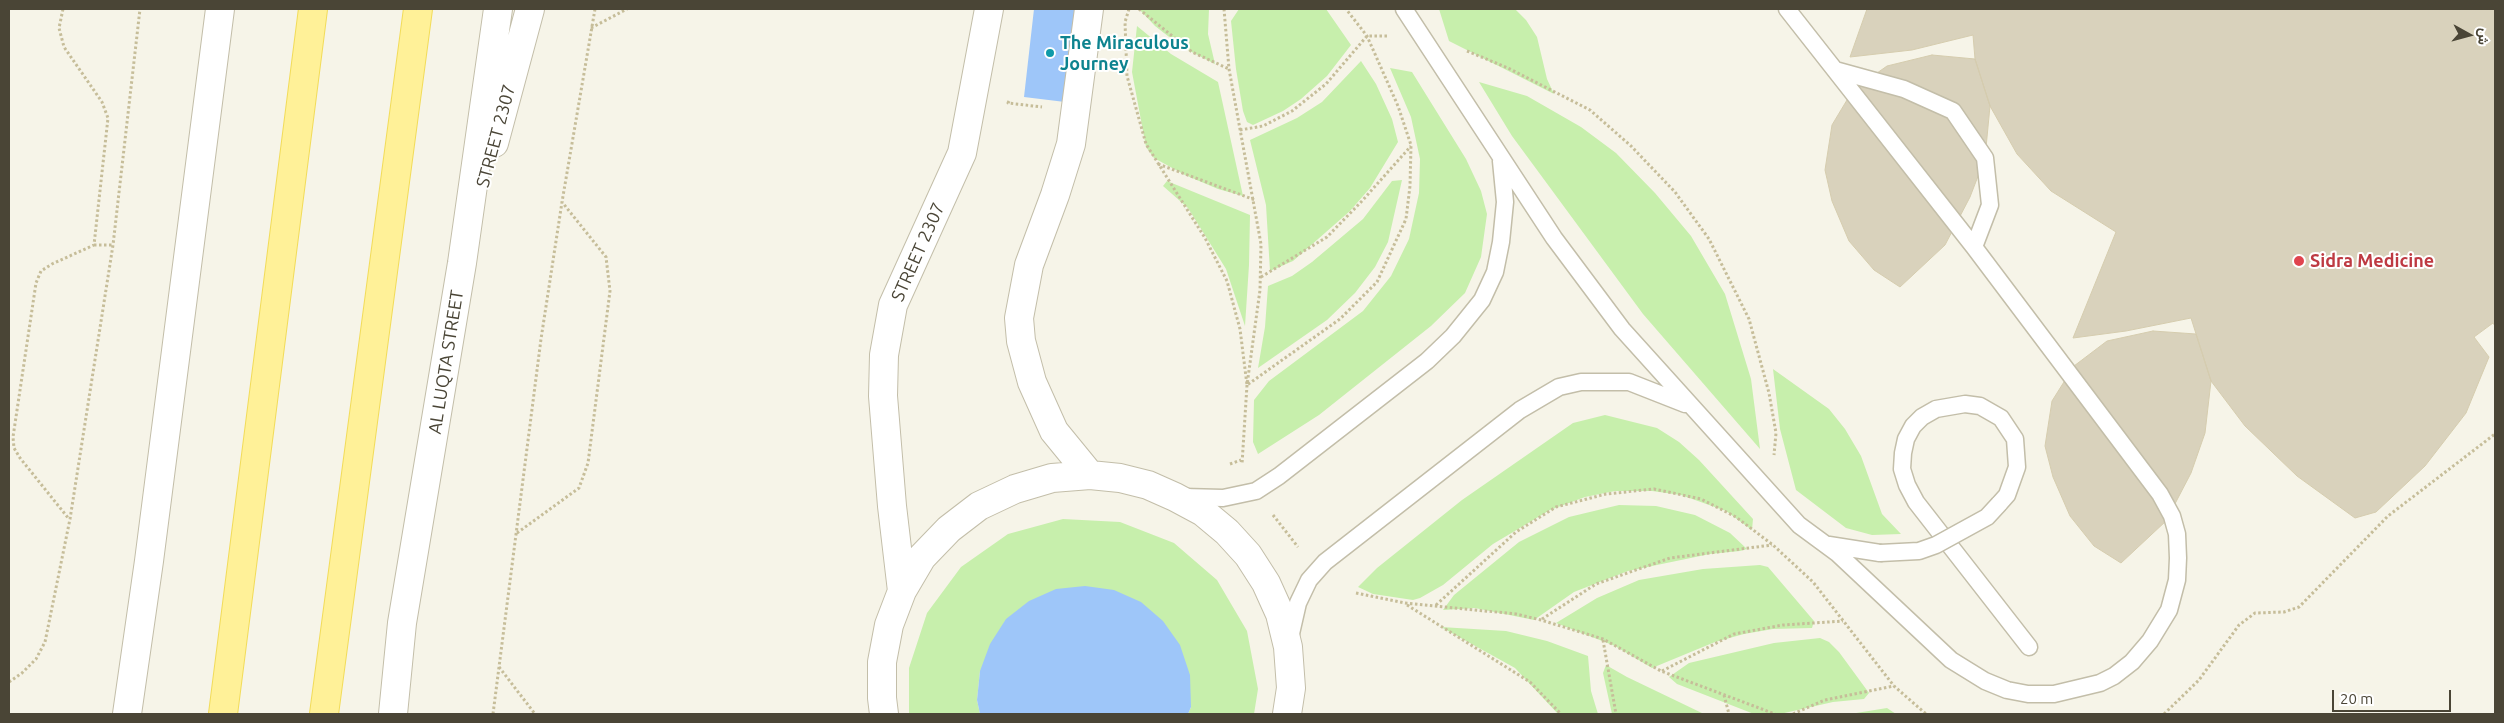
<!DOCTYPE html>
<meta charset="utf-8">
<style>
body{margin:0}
#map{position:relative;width:2504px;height:723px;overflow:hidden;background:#f6f4e8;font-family:Ubuntu,Vazirmatn,sans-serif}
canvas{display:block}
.frame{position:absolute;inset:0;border:10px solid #4a4536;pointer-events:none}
.north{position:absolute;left:2444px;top:10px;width:50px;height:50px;-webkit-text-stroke:4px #fff;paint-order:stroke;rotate:97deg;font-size:14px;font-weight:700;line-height:20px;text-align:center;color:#4a4536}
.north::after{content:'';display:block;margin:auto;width:18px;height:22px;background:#4a4536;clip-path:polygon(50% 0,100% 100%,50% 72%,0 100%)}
.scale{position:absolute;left:2332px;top:690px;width:119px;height:22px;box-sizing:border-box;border:2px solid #4a4536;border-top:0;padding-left:6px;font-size:15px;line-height:18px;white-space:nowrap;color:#4a4536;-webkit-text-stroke:4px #fff;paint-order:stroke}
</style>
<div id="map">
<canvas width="2504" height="723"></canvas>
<div class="frame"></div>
<div class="north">ش</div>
<div class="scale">20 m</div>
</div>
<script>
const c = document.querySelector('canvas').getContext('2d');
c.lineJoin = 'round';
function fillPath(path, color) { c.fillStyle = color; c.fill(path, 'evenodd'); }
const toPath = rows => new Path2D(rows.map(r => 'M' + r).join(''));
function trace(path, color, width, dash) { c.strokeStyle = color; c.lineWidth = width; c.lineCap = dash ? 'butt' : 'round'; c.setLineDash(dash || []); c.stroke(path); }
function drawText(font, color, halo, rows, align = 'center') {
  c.font = font + ' Ubuntu,sans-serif'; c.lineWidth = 4; c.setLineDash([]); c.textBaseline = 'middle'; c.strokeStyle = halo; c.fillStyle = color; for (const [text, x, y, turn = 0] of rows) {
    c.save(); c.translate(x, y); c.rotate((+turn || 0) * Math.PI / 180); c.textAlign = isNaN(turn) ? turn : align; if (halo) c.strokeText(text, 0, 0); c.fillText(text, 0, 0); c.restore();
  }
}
fillPath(toPath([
 [1139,9,1209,9,1208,34,1215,64,1182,47,1155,26],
 [1239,9,1326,9,1351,45,1327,76,1301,99,1283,111,1253,125,1247,122,1243,111,1236,69,1231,21],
 [1439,9,1515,9,1526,20,1537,37,1547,79,1554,94,1449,41],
 [1137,26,1171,54,1218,82,1243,196,1218,189,1185,175,1154,158,1146,147,1132,72],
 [1361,61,1376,84,1392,119,1398,142,1370,188,1350,211,1293,261,1270,271,1266,205,1250,140,1297,118,1322,102],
 [1390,68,1412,72,1466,159,1481,191,1487,214,1481,257,1465,293,1431,326,1319,415,1258,454,1253,442,1254,400,1269,381,1363,311,1391,276,1409,239,1419,193,1420,159,1411,117],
 [1479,82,1527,96,1581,127,1616,153,1655,193,1691,236,1725,294,1751,379,1760,449,1643,314,1512,136],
 [1402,180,1388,242,1375,267,1355,293,1327,320,1258,368,1265,327,1268,286,1292,276,1312,262,1363,219,1392,181],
 [1167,181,1250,215,1249,265,1245,326,1226,269,1188,208,1163,186],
 [1773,369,1829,409,1845,429,1861,456,1882,514,1901,534,1872,535,1846,528,1796,490,1780,429],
 [1605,415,1657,428,1679,442,1699,460,1753,519,1752,530,1726,511,1681,495,1652,491,1615,491,1585,497,1550,510,1493,544,1443,585,1420,598,1413,600,1373,594,1358,587,1377,568,1462,500,1573,423],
 [1619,505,1656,506,1695,515,1730,533,1747,549,1740,551,1710,554,1628,571,1574,592,1534,620,1475,608,1443,610,1454,595,1519,542,1569,517],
 [1063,519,1120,522,1174,543,1217,580,1247,631,1258,689,1254,714,1188,714,1191,707,980,671,977,700,980,714,909,714,909,668,927,613,961,567,1008,534],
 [1760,565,1768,567,1814,621,1812,628,1773,629,1744,634,1715,642,1652,668,1615,646,1556,623,1597,598,1639,580,1703,569],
 [1441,627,1506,631,1547,641,1588,656,1591,691,1598,714,1558,714,1515,668],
 [1820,638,1829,642,1839,652,1869,693,1864,699,1833,702,1780,714,1754,714,1677,684,1669,677,1689,663,1774,643],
 [1606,665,1627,677,1704,714,1612,714,1603,673],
 [1887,708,1896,714,1850,714]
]), '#c7efac');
fillPath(toPath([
 [1034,9,1076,9,1065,102,1024,97],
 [1085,586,1114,590,1141,602,1163,621,1180,645,1190,675,1191,707,1188,714,980,714,977,700,980,671,990,644,1006,619,1029,601,1056,589]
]), '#9ec6f9');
const building = toPath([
 [1867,9,2495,9,2495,326,2493,323,2474,337,2489,357,2466,413,2425,466,2376,512,2355,518,2297,476,2245,426,2211,381,2191,318,2126,331,2073,338,2116,232,2051,191,2017,154,1990,106,1975,59,1973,35,1912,50,1850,57,1867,9],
 [1932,55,1975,59,1990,106,1985,158,1970,197,1945,245,1900,287,1874,270,1849,241,1832,201,1825,170,1832,125,1853,90,1887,66,1932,55],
 [2153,331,2196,334,2211,381,2205,433,2191,473,2166,521,2121,563,2094,546,2070,516,2053,477,2045,446,2052,401,2074,366,2107,341,2153,331]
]);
fillPath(building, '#d9d2bc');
trace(building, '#d5ccae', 1);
const lane = toPath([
 [1404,9,1554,238,1622,329,1799,525,1837,553,1951,660,1985,681,2007,690,2028,694,2054,694,2100,683,2114,676,2132,662,2150,641,2169,610,2177,580,2178,558,2177,534,2172,516,2160,494,1974,247,1787,9],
 [1835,70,1904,89,1953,111,1985,158,1990,205,1974,247],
 [1184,497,1223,498,1256,491,1279,476,1427,361,1453,336,1482,300,1495,272,1501,242,1505,202,1501,161],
 [1999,504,2007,495,2017,467,2015,439,2001,418,1980,406,1965,404,1936,409,1922,417,1913,426,1906,439,1903,453,1902,469,1907,485,1916,502,2029,647],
 [1829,545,1880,553],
 [1290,638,1298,603,1309,580,1325,562,1520,410,1559,387,1581,382,1629,382,1685,404]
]);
const street = toPath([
 [1089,9,1071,144,1055,195,1029,265,1019,318,1021,341,1032,382,1054,431,1090,475],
 [494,143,530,9],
 [902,591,892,506,883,396,884,355,893,305,962,153,989,9],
 [127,714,149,561,220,9],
 [393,714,402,623,462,263,498,9],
 [884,714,882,698,882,662,889,625,902,591,922,557,949,529,979,506,1015,489,1052,478,1090,475,1120,478,1148,485,1175,497,1203,512,1227,532,1248,555,1266,583,1280,614,1288,647,1291,688,1287,714]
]);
const primary = toPath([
 [223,714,313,9],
 [324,714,418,9]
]);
trace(lane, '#c3bea9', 19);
trace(street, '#c3bea9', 30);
trace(primary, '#f2dc5a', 30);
trace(toPath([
 [63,9,59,28,64,47,102,102,108,118,94,245,52,264,41,271,36,283,13,437,14,448,20,458,69,519],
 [1129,9,1125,22,1127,76,1146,144,1205,238,1227,281,1240,329,1247,385,1340,319,1377,282,1406,219,1410,186,1411,145,1398,106,1367,36,1346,9],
 [1139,9,1192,52,1229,69],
 [1224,9,1229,69,1261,244,1260,290,1247,385,1242,464],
 [591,28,627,9],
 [1467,51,1508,68,1590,110,1631,146,1675,192,1709,239,1749,319,1769,393,1776,433,1774,455],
 [1009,101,1008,103,1042,107],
 [1240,130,1263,126,1292,111,1326,84,1367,36,1387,36],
 [1158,164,1255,200],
 [94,245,113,245],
 [1261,277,1327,237,1362,201,1411,146],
 [1230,464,1241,460],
 [1273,515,1298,547],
 [517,533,579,488,588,463,610,291,606,257,562,202],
 [1356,593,1405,603,1516,614,1541,620,1603,639,1661,671,1775,714],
 [1407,605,1530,682,1561,714],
 [1436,605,1516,532,1556,507,1606,494,1654,489,1701,499,1736,517,1773,545,1813,582,1894,686,1926,714],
 [1542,619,1596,584,1670,558,1772,545],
 [1603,640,1616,714],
 [499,667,535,714],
 [1662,671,1734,634,1783,625,1843,621],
 [9,682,22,673,36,659,45,642,70,519,113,245,140,9],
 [1724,695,1729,714],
 [493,714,541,339,562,202,595,9],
 [1793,714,1825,700,1894,686],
 [2164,714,2199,680,2239,625,2255,613,2284,612,2299,607,2388,516,2495,434]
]), '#c6bd99', 3, [2.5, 2.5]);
trace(lane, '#fff', 16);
trace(street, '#fff', 28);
trace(primary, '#fff198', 28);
const laneBridge = toPath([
 [1880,553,1919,551,1936,545,1987,517,1999,504]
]);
trace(laneBridge, '#c3bea9', 19, []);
trace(laneBridge, '#fff', 16);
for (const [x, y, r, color] of [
 [1050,53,5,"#0f9aa8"],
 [2299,261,6,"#e0444e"]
]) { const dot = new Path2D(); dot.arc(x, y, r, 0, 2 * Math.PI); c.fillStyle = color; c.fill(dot); trace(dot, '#fff', 2); }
drawText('bold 18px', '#0d838f', '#fff', [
 ["The Miraculous",1060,43],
 ["Journey",1060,64]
], 'left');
drawText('18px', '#4a4536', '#fff', [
 ["STREET 2307",496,136,-75],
 ["STREET 2307",918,252,-66],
 ["AL LUQTA STREET",446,362,-81]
]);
drawText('bold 18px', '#be3a42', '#fff', [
 ["Sidra Medicine",2310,261]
], 'left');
</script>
